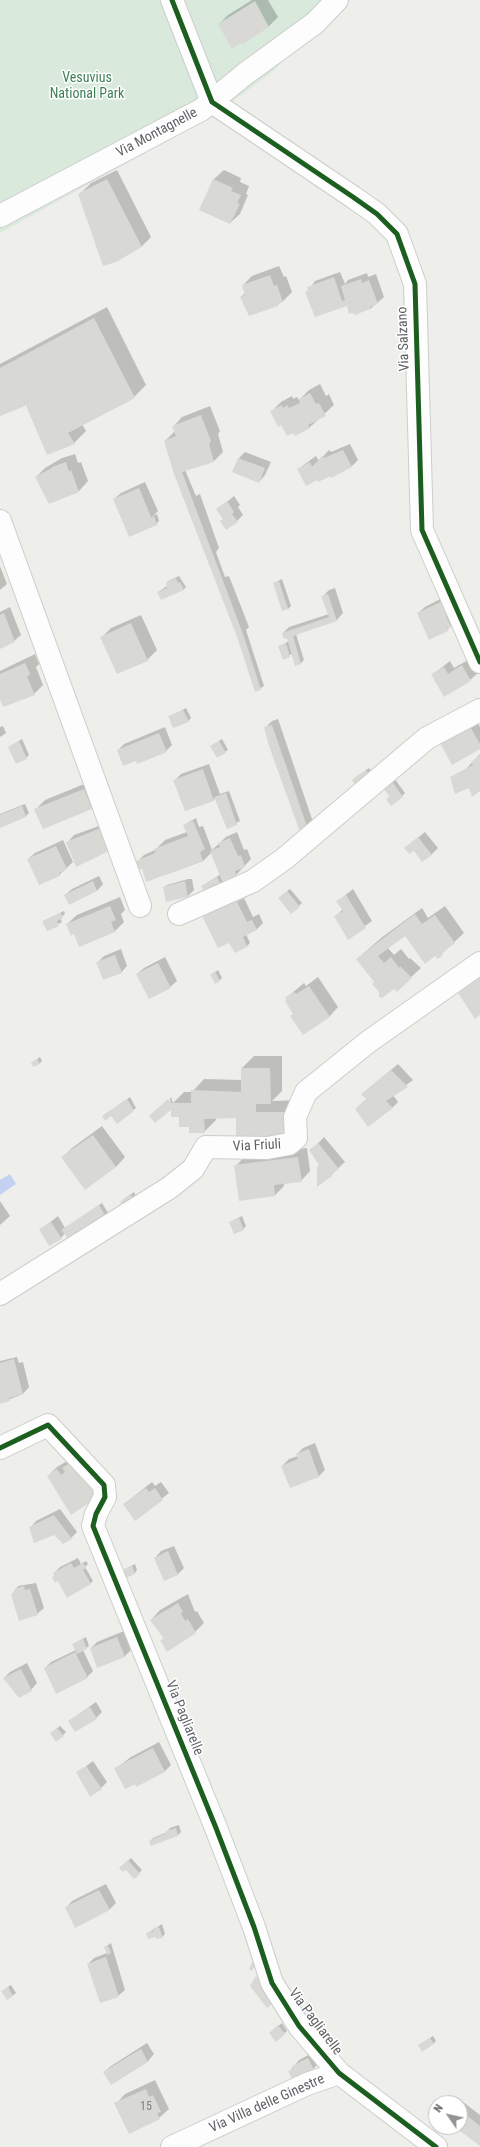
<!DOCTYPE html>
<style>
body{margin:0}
#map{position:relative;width:480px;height:2147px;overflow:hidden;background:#eeefea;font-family:"Roboto Condensed",sans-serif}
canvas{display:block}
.north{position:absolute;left:428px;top:2095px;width:40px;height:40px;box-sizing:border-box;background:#fff;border:1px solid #bfc0c2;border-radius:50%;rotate:304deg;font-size:11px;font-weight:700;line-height:16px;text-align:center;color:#606167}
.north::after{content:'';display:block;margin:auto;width:14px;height:18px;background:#929395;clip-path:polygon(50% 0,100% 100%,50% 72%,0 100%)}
</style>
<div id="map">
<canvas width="480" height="2147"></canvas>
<div class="north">N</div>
</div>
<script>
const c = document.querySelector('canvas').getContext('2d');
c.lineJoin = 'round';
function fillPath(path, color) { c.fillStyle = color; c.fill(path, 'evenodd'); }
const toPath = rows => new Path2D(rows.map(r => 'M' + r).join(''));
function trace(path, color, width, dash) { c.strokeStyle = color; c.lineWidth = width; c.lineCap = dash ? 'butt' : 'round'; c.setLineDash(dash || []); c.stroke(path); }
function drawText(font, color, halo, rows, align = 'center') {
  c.font = font + ' "Roboto Condensed",sans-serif'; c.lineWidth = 3; c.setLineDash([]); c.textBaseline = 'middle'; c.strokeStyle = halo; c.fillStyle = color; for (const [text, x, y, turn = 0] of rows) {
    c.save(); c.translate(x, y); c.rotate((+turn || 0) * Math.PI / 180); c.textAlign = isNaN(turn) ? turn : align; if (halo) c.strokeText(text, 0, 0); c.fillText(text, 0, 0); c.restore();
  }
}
fillPath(toPath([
 [0,0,344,0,271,73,214,115,0,233]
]), '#d9e9dc');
fillPath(toPath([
 [10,1174,16,1184,0,1195,0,1180]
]), '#c4d1f2');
fillPath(toPath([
 [252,0,268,0,278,17,268,27,219,24,228,15],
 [117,170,151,237,142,246,116,261,79,195,91,183],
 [224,170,241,178,240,182,249,186,246,194,248,195,240,214,230,223,200,209,214,179],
 [279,266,284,277,286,276,292,292,283,301,277,305,241,297,245,293,243,285,252,276],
 [340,272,345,284,348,280,367,273,368,277,376,274,384,297,370,309,347,305,309,290,315,281],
 [107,307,146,385,134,397,82,424,86,431,74,443,26,404,0,415,0,364],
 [320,384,326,396,329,394,334,405,309,428,294,432,282,424,272,411,281,402,292,396,293,399,297,397,299,400,309,390],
 [210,406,220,431,218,434,223,452,214,461,185,470,196,496,200,494,219,548,216,552,225,577,229,576,249,627,246,630,264,686,256,691,238,637,165,441,175,431,173,427,182,417],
 [350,444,358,460,352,466,319,481,298,469,316,456,319,461,329,450,331,452],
 [245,452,271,462,265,475,259,482,233,472,239,458],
 [75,454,78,463,81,462,88,481,79,491,49,503,36,477,45,468,62,458],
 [145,482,158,511,153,516,157,514,159,521,156,524,114,499,121,493],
 [234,496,240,505,238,507,243,515,237,521,224,519,217,510],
 [0,566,7,584,0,590],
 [179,576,186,587,183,590,158,592,167,586,167,583,170,580],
 [282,579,291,606,288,609,274,583],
 [335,588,343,613,337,620,296,634,304,660,301,663,295,665,292,654,284,658,280,646,289,641,283,633,289,627,329,614,323,596,329,590],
 [442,598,453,624,447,630,418,613,425,607],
 [10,607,21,635,14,641,0,648,0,612],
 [141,615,157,650,147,660,102,637,111,628],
 [35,654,39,664,36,667,43,685,34,694,0,697,0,671],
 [468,660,477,674,470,680,432,675,450,661,454,668],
 [186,708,191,718,188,721,169,717],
 [278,719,314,825,308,831,266,727,272,721],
 [476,719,480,727,480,748,440,741],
 [3,726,6,733,0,737,0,727],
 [165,727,172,745,166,751,136,759,118,750,124,744],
 [22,739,29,755,26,758,9,747],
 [222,739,228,750,225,752,211,746],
 [480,754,480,789,469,787,451,777,466,769],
 [209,764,220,794,229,791,240,821,227,828,215,798,214,800,175,780,181,774],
 [369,768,374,775,353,780,356,777],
 [394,778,405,793,402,796,387,800,391,796,386,784],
 [94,780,101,799,92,809,36,809,45,800],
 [25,804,29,813,26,816,0,826,0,814],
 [196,818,199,827,203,826,212,850,226,837,237,832,244,850,247,849,251,859,236,875,223,880,225,886,202,886,221,874,212,852,203,861,165,875,143,868,138,861,144,855,155,850,165,840,187,832,184,825],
 [107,823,77,865,68,842,74,835],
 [425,832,438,848,431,855,405,848],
 [63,840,73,862,59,875,28,859,35,853],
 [99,876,103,884,97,891,65,895,72,889],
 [188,879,192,879,194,890,188,896,164,888,167,885],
 [255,889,244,898,253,917,259,914,263,923,257,929,246,934,250,943,247,946,200,910],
 [290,889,302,903,291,913,282,895],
 [353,889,372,921,348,938,335,917,343,909,338,901],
 [120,897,125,910,121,914,124,922,115,931,80,945,75,933,67,924,77,915],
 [445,906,464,933,438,957,409,933,388,948,394,955,401,949,409,959,410,958,421,968,397,990,394,988,382,997,379,995,380,992,376,982,357,959,381,938,422,908,428,918],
 [64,911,65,914,60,918,62,922,47,930,44,921],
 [121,949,127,966,121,973,98,962,104,956],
 [165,957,177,981,170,987,137,974,144,968],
 [218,970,222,978,219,981,211,975],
 [318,977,338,1007,329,1017,294,1014,286,998,304,983,306,986],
 [254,1056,282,1056,282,1091,272,1101,301,1100,301,1126,237,1117,216,1118,216,1120,204,1132,190,1126,172,1108,170,1099,171,1097,173,1103,184,1092,192,1092,204,1079,242,1080,242,1068],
 [40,1057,42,1061,39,1064,32,1063],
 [398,1064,413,1080,393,1095,398,1102,392,1108,367,1099,369,1088],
 [130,1097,136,1108,133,1110,103,1116],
 [102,1126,125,1157,116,1167,63,1157,72,1148],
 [324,1137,345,1162,331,1175,311,1151],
 [307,1148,310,1171,301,1181,284,1183,284,1186,275,1195,236,1166,245,1156],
 [134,1192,136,1196,133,1199,124,1199],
 [0,1201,10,1216,0,1225],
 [102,1203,108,1213,105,1216,65,1233,61,1238,40,1230,58,1216,65,1228],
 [242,1216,246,1226,243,1229,230,1222],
 [17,1357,19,1363,23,1362,29,1387,23,1394,0,1403,0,1361],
 [315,1443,325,1470,319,1476,291,1487,282,1466,289,1459,298,1456,297,1454,303,1448],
 [73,1459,107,1487,48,1476,57,1467,67,1461,68,1463],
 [152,1482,155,1486,161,1482,169,1493,135,1519,124,1504],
 [60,1509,77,1532,71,1538,30,1528,36,1521],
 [174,1546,184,1568,178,1574,165,1580,155,1558,161,1551],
 [78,1558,81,1564,86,1561,88,1564,85,1567,93,1581,90,1584,58,1580,54,1573,60,1567],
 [135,1564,137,1570,135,1573,121,1571],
 [36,1583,44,1608,37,1614,12,1595,18,1586],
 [188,1594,195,1612,197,1611,204,1623,195,1632,162,1641,164,1638,151,1620,160,1610],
 [124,1631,131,1650,125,1656,98,1667,91,1648,97,1642],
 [86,1637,89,1646,83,1650,93,1671,87,1677,45,1668,51,1662,76,1650,73,1644],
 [27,1663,37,1683,31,1690,4,1678,10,1672],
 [96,1702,102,1712,96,1718,69,1721],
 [60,1726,66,1732,63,1735,51,1733],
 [159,1742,171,1765,165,1771,135,1783,115,1769,131,1757],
 [93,1761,107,1782,101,1788,77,1773],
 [179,1825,181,1832,178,1835,151,1845,150,1841,153,1838,167,1832,170,1828],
 [131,1858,142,1870,134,1878,126,1869,120,1868],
 [106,1884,116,1903,109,1910,66,1908,72,1901],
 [162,1924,165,1934,162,1937,148,1933],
 [111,1943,125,1990,118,1996,88,1964,94,1958,107,1953,105,1947],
 [11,1985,16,1993,8,1999,5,1989],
 [282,2023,287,2031,276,2040,273,2030],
 [433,2036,436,2041,433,2044,419,2045],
 [147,2043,154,2054,148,2061,111,2083,104,2072,111,2066],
 [314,2052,320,2062,313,2069,289,2072,299,2060],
 [155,2080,169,2109,159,2118,116,2104,125,2094],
 [458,2098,480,2115,480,2144,457,2127,460,2127,460,2103,454,2103]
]), '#0003');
fillPath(toPath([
 [255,1,269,27,242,45,241,43,232,49,218,24],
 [107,179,142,247,116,262,103,266,78,194],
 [213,179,233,188,231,191,241,195,237,203,240,204,230,224,199,210],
 [270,275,274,286,277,285,283,302,277,304,278,306,249,316,240,297,245,295,242,285],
 [334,277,342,301,345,300,341,286,361,279,362,283,369,280,378,304,370,307,370,309,355,315,353,313,349,314,347,306,315,317,305,292,308,290,307,287],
 [94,318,135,398,68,433,75,444,47,455,24,401,25,406,0,416,0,368],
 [310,393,316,404,319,403,326,416,308,425,310,428,295,436,293,433,287,436,281,425,278,427,270,411,282,405,283,408,287,405,289,408,300,403,299,399],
 [201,415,211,441,209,444,214,462,182,472,243,634,261,690,255,692,237,637,174,474,164,441,176,436,172,426],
 [343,450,352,467,331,478,330,476,318,482,317,480,306,486,297,469,310,462,312,467,322,456,324,458],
 [238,458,265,468,259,483,232,472],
 [66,462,69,472,71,470,79,492,49,504,35,477,52,468,52,467],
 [139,488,151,517,154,516,157,525,129,537,113,499],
 [227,501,234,512,232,514,238,522,226,530,220,521,223,519,216,509],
 [176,578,178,583,180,582,184,590,161,600,157,592,167,588,166,582],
 [279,581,288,609,282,611,273,583],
 [328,594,337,621,293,636,301,664,295,666,287,638,284,639,282,633,329,617,321,596],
 [445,600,450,613,446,616,451,627,447,629,448,631,429,640,417,613],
 [4,613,15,642,0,649,0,615],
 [131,623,148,661,117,674,100,637],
 [286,643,290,657,283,660,278,646],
 [25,663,30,674,27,677,35,695,3,707,0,699,0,674],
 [462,665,471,681,444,697,431,674,444,667,448,674],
 [183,710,189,722,173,728,168,716],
 [272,725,309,832,301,835,269,746,264,727],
 [469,725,480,744,480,749,452,765,439,741],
 [159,733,167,752,137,764,136,761,123,766,117,750],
 [19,741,27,759,16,764,8,747],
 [219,741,226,753,217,758,210,746],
 [480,755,480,791,472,797,469,788,455,794,450,777,473,765,471,762],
 [203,769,214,801,185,811,173,780],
 [366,770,372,779,358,789,352,780],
 [391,780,403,797,391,806,386,799,390,797,382,787],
 [84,789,92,809,43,829,34,809],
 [226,793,237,825,227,829,214,797],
 [22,806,26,817,0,828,0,815],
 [193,821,205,849,200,852,203,861,146,882,142,869,139,869,136,861,155,853,154,849,188,836,183,825],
 [101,828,109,851,76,867,66,842],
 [418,837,432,855,422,862,414,851,409,854,404,848],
 [230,838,238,856,241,855,245,867,235,871,236,876,222,881,210,851,220,847,218,843],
 [56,846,67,869,59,873,60,876,39,885,27,859],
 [217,877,222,889,207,897,201,886],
 [93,881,97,891,69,905,64,895],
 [185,881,188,897,166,902,163,887],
 [245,889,249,896,237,902,247,922,252,920,257,930,243,937,247,947,235,953,229,943,218,948,199,910],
 [287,891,300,907,291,914,278,898],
 [346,895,366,928,348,940,334,916,343,911,336,901],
 [110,906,116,920,111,922,115,932,79,947,74,934,71,936,66,924],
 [61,913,63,918,57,921,59,926,47,931,42,921],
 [415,914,422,924,435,915,455,943,442,953,443,955,438,959,435,956,425,964,405,936,378,956,384,963,391,957,399,968,400,966,412,978,397,992,394,989,382,998,379,997,379,992,372,984,374,982,356,959],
 [115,955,122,973,103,980,96,962],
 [158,963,171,988,149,999,136,974],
 [215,972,220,981,215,984,210,974],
 [480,977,480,1015,475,1019,458,993],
 [309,986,330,1017,303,1035,290,1016,293,1014,285,1001,287,1000,285,998,294,992,296,994],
 [37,1059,40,1064,33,1067,31,1063],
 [241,1068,270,1068,271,1104,256,1104,256,1112,289,1112,290,1139,236,1139,236,1118,204,1119,205,1133,189,1133,189,1127,179,1127,179,1117,171,1117,171,1110,155,1123,149,1116,168,1099,171,1103,191,1103,191,1090,241,1092],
 [391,1070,408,1087,386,1101,393,1108,368,1127,355,1109,366,1099,361,1094],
 [127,1099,134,1111,117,1124,111,1116,105,1121,102,1116],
 [93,1135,116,1167,85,1190,61,1157],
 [318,1143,339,1169,331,1174,332,1176,317,1187,317,1167,319,1165,309,1150],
 [298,1157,302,1182,274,1185,275,1196,239,1201,234,1165],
 [130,1194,134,1200,124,1207,120,1202],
 [99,1205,106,1217,69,1240,61,1230],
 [239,1218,244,1230,234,1234,229,1222],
 [51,1222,62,1239,49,1246,39,1229],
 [14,1359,23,1394,9,1398,10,1401,0,1404,0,1363],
 [309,1449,319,1477,290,1488,281,1466,298,1459,296,1454],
 [75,1460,98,1497,71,1515,47,1476,57,1469,61,1475,65,1472,62,1468],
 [146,1488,149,1492,155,1488,163,1500,135,1521,123,1504],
 [54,1515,72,1539,63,1544,54,1535,34,1543,29,1527],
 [168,1551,178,1575,164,1581,154,1558],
 [71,1563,74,1568,83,1563,86,1568,83,1570,91,1584,67,1598,58,1581,55,1583,52,1577,54,1576,53,1573],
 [132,1566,135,1574,123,1579,119,1571],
 [24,1586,25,1590,30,1589,38,1615,19,1621,11,1595,14,1594,14,1589],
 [178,1603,183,1612,181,1613,185,1621,188,1619,196,1633,167,1652,160,1640,164,1639,150,1620],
 [117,1637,125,1657,97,1668,90,1648],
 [83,1639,87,1649,77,1654,72,1644],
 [75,1652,88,1678,56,1694,44,1668],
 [21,1669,32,1691,19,1698,3,1678],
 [90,1707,97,1719,75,1732,68,1721],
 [57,1728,64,1736,56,1742,50,1733],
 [153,1748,165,1772,136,1787,135,1784,125,1789,114,1768],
 [86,1766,102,1789,90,1797,76,1772],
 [176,1828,178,1836,151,1846,149,1841,166,1833,166,1831],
 [128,1860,140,1874,134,1879,126,1870,123,1872,119,1868],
 [99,1890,110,1910,75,1928,65,1907],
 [159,1927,163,1938,156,1939,156,1937,148,1939,146,1933,154,1931,153,1928],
 [108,1946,111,1953,107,1955,104,1947],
 [106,1957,119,1997,100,2003,87,1964],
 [253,1961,256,1963,252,1971,249,1969],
 [256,1976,280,1998,267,2008,250,1986],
 [8,1987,13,1996,7,2000,1,1991],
 [278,2025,285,2034,276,2042,269,2033],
 [430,2038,434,2044,422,2052,418,2045],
 [141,2049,148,2062,111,2085,103,2072],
 [308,2058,314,2070,293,2081,288,2071,293,2069,292,2066],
 [146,2089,149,2097,153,2095,161,2112,157,2113,160,2119,129,2134,114,2103],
 [460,2110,480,2126,480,2146,455,2127,460,2127]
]), '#d8d8d5');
const minor = toPath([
 [172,0,212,102,353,197,377,214,397,234,415,284,422,530,480,662],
 [0,216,201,110,245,74,315,23,337,0],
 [0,521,140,906],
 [179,914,253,881,284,859,427,738,480,710],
 [0,1294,169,1188,193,1169,206,1147,267,1148,289,1144,296,1138,295,1117,306,1092,368,1042,480,963],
 [0,1448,48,1425,104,1485,105,1497,96,1514,93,1526,216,1828,254,1927,272,1983,299,2026,339,2073,436,2147],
 [172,2147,307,2084,339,2073]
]);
trace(minor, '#cccdcc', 24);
trace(minor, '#fcfdfc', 22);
trace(toPath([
 [172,0,212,102,353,197,377,214,397,234,415,284,422,530,480,662],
 [0,1448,48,1425,104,1485,105,1497,96,1514,93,1526,216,1828,254,1927,272,1983,299,2026,339,2073,436,2147]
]), '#1b5e20', 5);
drawText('12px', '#7e7f83', null, [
 ["15",146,2107]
]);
drawText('14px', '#3e7f54', '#fff', [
 ["Vesuvius",87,78],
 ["National Park",87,94]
]);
drawText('14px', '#606167', '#fff', [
 ["Via Montagnelle",157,133,-28],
 ["Via Salzano",404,339,-92],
 ["Via Friuli",257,1146,-3],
 ["Via Pagliarelle",184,1718,68],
 ["Via Pagliarelle",315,2022,53],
 ["Via Villa delle Ginestre",267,2104,-24]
]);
</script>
